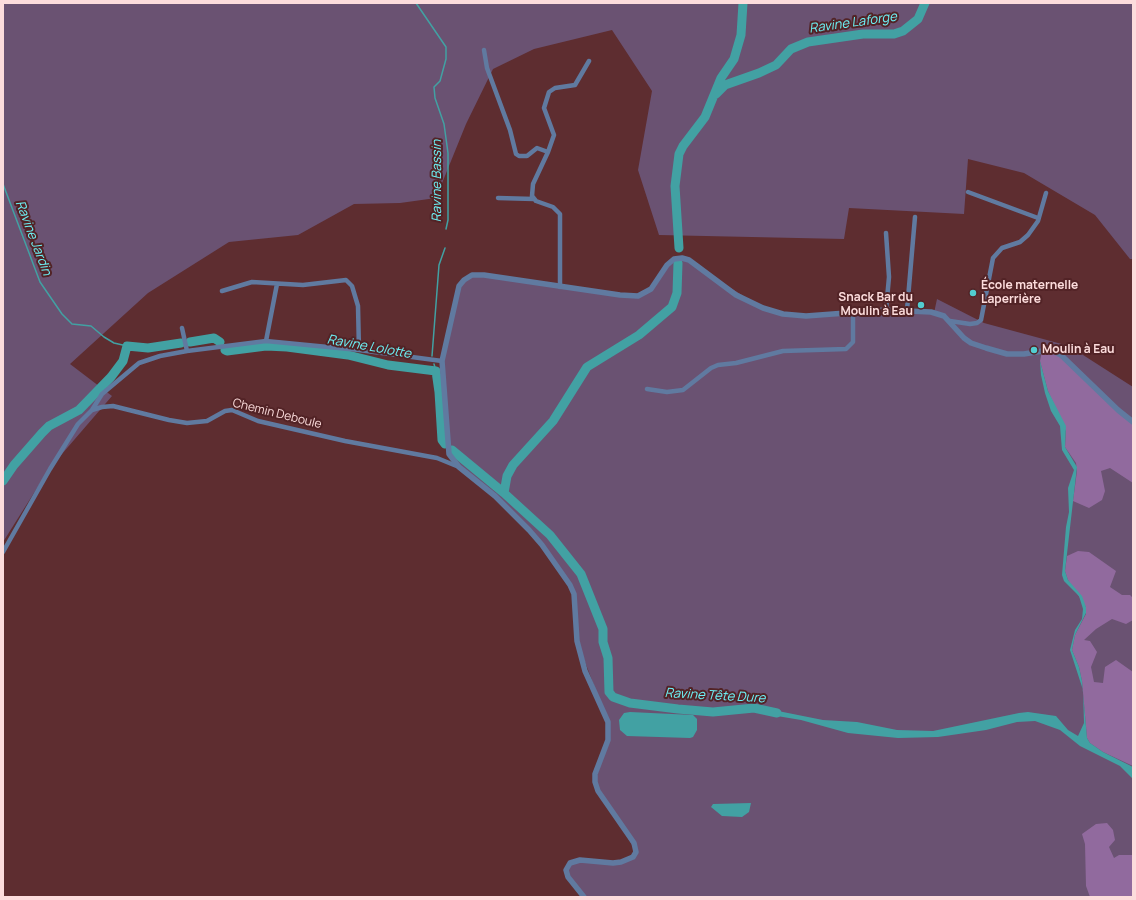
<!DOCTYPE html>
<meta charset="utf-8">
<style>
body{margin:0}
#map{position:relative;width:1136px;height:900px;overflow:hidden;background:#5e2d30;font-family:Manrope,sans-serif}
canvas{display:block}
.frame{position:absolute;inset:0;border:4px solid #fcdcdc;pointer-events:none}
</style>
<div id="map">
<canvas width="1136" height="900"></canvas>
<div class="frame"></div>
</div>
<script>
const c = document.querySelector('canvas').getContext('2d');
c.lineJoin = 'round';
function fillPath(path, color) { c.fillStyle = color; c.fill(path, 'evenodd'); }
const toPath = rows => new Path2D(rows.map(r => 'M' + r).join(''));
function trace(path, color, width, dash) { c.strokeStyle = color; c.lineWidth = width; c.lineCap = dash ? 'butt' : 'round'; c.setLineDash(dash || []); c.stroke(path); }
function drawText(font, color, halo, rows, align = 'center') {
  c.font = font + ' Manrope,sans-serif'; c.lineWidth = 4; c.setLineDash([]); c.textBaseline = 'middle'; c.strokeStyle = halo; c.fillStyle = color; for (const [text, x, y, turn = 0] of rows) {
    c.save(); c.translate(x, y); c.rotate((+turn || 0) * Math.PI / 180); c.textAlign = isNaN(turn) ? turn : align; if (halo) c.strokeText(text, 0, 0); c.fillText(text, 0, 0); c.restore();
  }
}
fillPath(toPath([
 [3,3,1133,3,1133,259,1130,259,1095,215,1024,173,968,159,964,214,849,208,844,239,659,235,638,170,652,91,612,30,534,49,493,69,466,124,436,198,400,203,354,204,298,235,229,242,148,293,70,364,112,396,49,469,3,542],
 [682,258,763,308,806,316,886,310,934,313,937,299,984,323,1069,346,1133,387,1133,897,584,897,566,870,570,863,580,860,621,862,636,852,595,782,608,740,608,722,577,641,574,594,542,545,449,454,442,361,459,286,472,275,620,295,644,294,667,265]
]), '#6a5272');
fillPath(toPath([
 [1042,351,1053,351,1133,422,1133,483,1110,468,1101,471,1105,491,1102,500,1089,508,1073,501,1077,471,1076,463,1065,447,1066,431,1048,391,1040,361],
 [1078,551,1089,552,1116,571,1110,587,1122,595,1130,595,1133,598,1133,620,1126,624,1112,619,1096,629,1084,640,1090,641,1097,652,1091,667,1094,682,1103,683,1105,667,1116,660,1133,672,1133,766,1103,752,1090,743,1087,738,1082,681,1079,667,1072,650,1075,635,1086,614,1086,607,1068,580,1065,571,1067,556],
 [1107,823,1113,830,1115,840,1109,847,1114,858,1119,855,1133,855,1133,897,1090,897,1086,886,1085,844,1082,834,1096,824]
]), '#916a9e');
fillPath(toPath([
 [1040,361,1048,391,1066,426,1065,447,1077,467,1065,571,1068,580,1082,596,1086,607,1086,613,1075,635,1072,650,1079,667,1082,681,1087,738,1090,743,1103,752,1133,767,1133,779,1120,766,1080,746,1060,730,1035,721,1017,722,986,730,938,737,898,738,848,733,801,720,771,715,765,710,768,709,823,720,857,722,897,730,933,731,1019,713,1028,712,1056,716,1068,730,1078,736,1084,723,1083,690,1070,650,1075,630,1082,619,1083,609,1079,596,1064,581,1062,575,1066,527,1069,512,1068,488,1074,470,1062,450,1060,426,1051,411,1045,393,1041,375],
 [630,712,693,715,697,719,697,730,693,737,690,738,627,736,620,730,619,720,624,713],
 [751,803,749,812,742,817,722,816,711,807,713,804]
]), '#42a1a3');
trace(toPath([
 [416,3,446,47,446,59,440,81,434,87,435,98,444,124,448,153,448,220,446,229],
 [3,184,40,282,62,314,72,324,91,326,104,337,114,343,127,346],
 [432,356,439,265,445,248],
 [434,364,436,371]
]), '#42a1a3', 1.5);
trace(toPath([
 [716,94,725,85,759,73,776,65,791,49,808,42,863,34,894,34,903,31,918,19,925,3],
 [679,248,675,186,679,154,683,146,705,117,721,78,734,59,741,35,743,3],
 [190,342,214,338,220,342],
 [225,350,227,351,266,346,287,347,348,355,388,365,436,371,439,392,442,440,445,444],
 [452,450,504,493,550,535,581,574,603,629,603,642,608,658,609,692,613,697,630,703,678,709,713,712,754,708,777,713],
 [3,481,14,465,42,433,49,426,79,410,111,377,123,361,127,346,148,348,181,343],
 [504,493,507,476,513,465,553,421,587,367,639,335,672,307,677,293,678,263]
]), '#42a1a3', 9);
trace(toPath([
 [484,50,487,68,510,130,516,154,519,156,527,156,537,148,548,152,533,184,532,196,536,201,553,207,560,214,560,287],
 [548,152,554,135,544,108,549,92,555,88,575,85,589,61],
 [968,192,1038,218],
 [498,198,534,199],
 [886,233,889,277,886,310],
 [222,291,252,282,303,285,346,280,352,286,358,306,359,350],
 [907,310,915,217],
 [950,321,970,324,977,323,981,320,993,258,1002,248,1020,242,1028,235,1038,221,1046,193],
 [182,328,187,351],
 [266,341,277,284],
 [647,389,667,392,683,390,711,368,718,365,736,363,783,351,846,349,853,342,853,312],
 [92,410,102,394,139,363,160,356,187,351,266,341,359,350,442,361],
 [3,552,50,469,78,424,92,410,102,407,113,406,169,420,187,423,207,421,225,411,232,410,258,421,345,441,437,458,459,467]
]), '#607aa0', 4.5);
trace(toPath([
 [584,897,568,877,566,870,570,863,580,860,613,863,621,862,633,857,636,852,634,843,598,791,595,782,595,774,608,740,608,722,585,671,577,641,574,594,570,585,542,545,529,530,495,496,459,467,449,454,442,361,459,286,464,280,472,275,484,275,620,295,638,296,651,289,667,265,674,259,682,258,689,260,736,295,763,308,783,314,806,316,886,310,931,312,944,316,964,338,971,343,986,348,1007,354,1024,354,1042,351,1053,351,1061,355,1118,410,1133,422]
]), '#607aa0', 5.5);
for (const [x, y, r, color] of [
 [973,293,4,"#52cdd0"],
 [921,305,4,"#52cdd0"],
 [1034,350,4,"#52cdd0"]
]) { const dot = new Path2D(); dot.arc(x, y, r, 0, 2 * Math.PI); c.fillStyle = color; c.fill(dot); trace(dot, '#522326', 1.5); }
drawText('bold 12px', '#fcdcdc', '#522326', [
 ["École maternelle",981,286],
 ["Laperrière",981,300],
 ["Snack Bar du",913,298,"right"],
 ["Moulin à Eau",913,312,"right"],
 ["Moulin à Eau",1042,350]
], 'left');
drawText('12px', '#fcdcdc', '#522326', [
 ["Chemin Deboule",277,414,14]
]);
drawText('italic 13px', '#6df4f8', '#522326', [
 ["Ravine Laforge",853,23,-8],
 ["Ravine Bassin",437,181,-90],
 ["Ravine Jardin",33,238,69],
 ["Ravine Lolotte",369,347,10],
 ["Ravine Tête Dure",715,696,3]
]);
</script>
